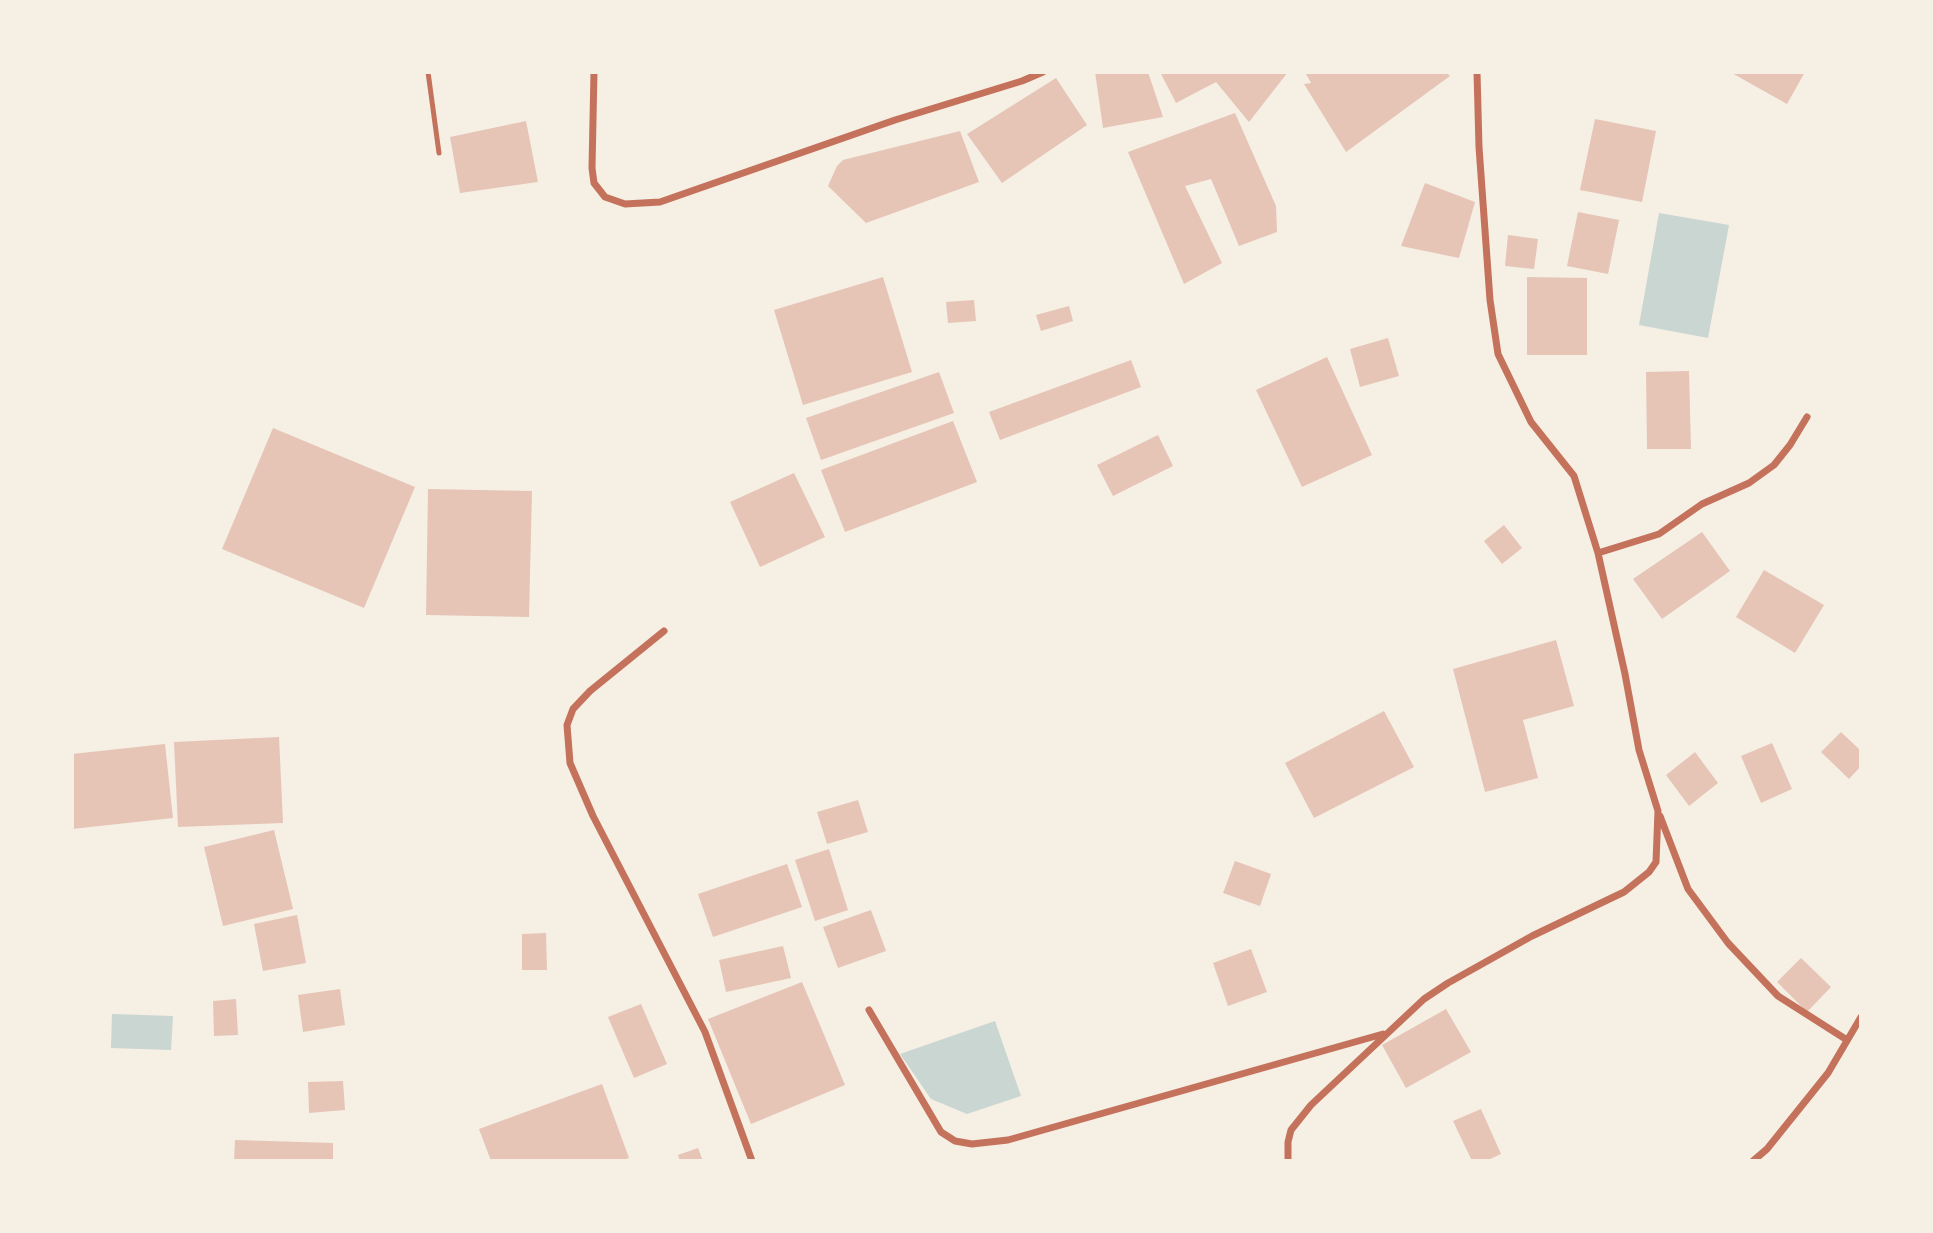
<!DOCTYPE html>
<style>
body{margin:0}
#map{position:relative;width:1933px;height:1233px;overflow:hidden;background:#f6efe4;font-family:"Exo 2",sans-serif}
canvas{display:block}
.frame{position:absolute;inset:0;border:74px solid #f6efe4;pointer-events:none}
</style>
<div id="map">
<canvas width="1933" height="1233"></canvas>
<div class="frame"></div>
</div>
<script>
const c = document.querySelector('canvas').getContext('2d');
c.lineJoin = 'round';
function fillPath(path, color) { c.fillStyle = color; c.fill(path, 'evenodd'); }
const toPath = rows => new Path2D(rows.map(r => 'M' + r).join(''));
function trace(path, color, width, dash) { c.strokeStyle = color; c.lineWidth = width; c.lineCap = dash ? 'butt' : 'round'; c.setLineDash(dash || []); c.stroke(path); }
fillPath(toPath([
 [1659,213,1729,225,1708,338,1639,325],
 [112,1014,173,1016,171,1050,111,1048],
 [995,1021,1021,1096,967,1114,931,1099,900,1054]
]), '#c9d6d2');
fillPath(toPath([
 [1095,72,1148,72,1163,117,1103,128],
 [1160,72,1288,72,1249,122,1216,82,1176,103],
 [1305,72,1446,72,1450,76,1346,152,1304,84,1311,83],
 [1730,72,1805,72,1787,104],
 [1056,78,1087,125,1002,183,967,134],
 [1235,113,1276,206,1277,232,1239,246,1211,179,1185,186,1222,263,1184,284,1128,152],
 [1595,119,1656,131,1642,202,1580,190],
 [526,121,538,182,460,193,450,137],
 [960,131,979,182,866,223,828,186,837,166,843,160],
 [1425,183,1475,202,1459,258,1401,246],
 [1578,212,1619,220,1608,274,1567,266],
 [1508,235,1538,239,1534,269,1505,266],
 [883,277,912,372,803,405,774,310],
 [1527,277,1587,278,1587,355,1527,355],
 [974,300,976,321,948,323,946,302],
 [1069,306,1073,321,1041,331,1036,315],
 [1388,338,1399,376,1360,387,1350,349],
 [1327,357,1372,455,1302,487,1256,390],
 [1131,360,1141,387,1000,440,989,412],
 [1689,371,1691,449,1647,449,1646,372],
 [939,372,954,413,821,460,806,418],
 [953,421,977,482,845,532,821,470],
 [273,428,415,487,364,608,222,549],
 [1158,435,1173,466,1113,496,1097,465],
 [794,473,825,537,760,567,730,502],
 [428,489,532,491,529,617,426,615],
 [1504,525,1522,548,1502,564,1484,541],
 [1702,532,1730,571,1662,619,1633,579],
 [1764,570,1824,605,1795,653,1736,617],
 [1556,640,1574,706,1523,720,1538,778,1485,792,1453,669],
 [1384,711,1414,767,1314,818,1285,763],
 [1841,732,1861,751,1861,766,1849,779,1821,752],
 [279,737,283,823,178,827,174,742],
 [1772,743,1792,789,1761,803,1741,756],
 [165,744,173,818,72,829,72,754],
 [1695,752,1718,783,1689,806,1666,775],
 [858,800,868,832,827,844,817,812],
 [274,830,293,909,223,926,204,847],
 [829,849,848,910,815,921,795,860],
 [1235,861,1271,874,1260,906,1223,893],
 [787,864,802,907,713,937,698,894],
 [871,910,886,951,838,968,823,927],
 [297,915,306,963,263,971,254,924],
 [546,933,547,970,522,970,522,934],
 [783,946,791,978,726,992,719,960],
 [1251,949,1267,992,1228,1006,1213,963],
 [1801,958,1831,987,1807,1012,1777,982],
 [802,982,845,1085,751,1124,708,1019],
 [340,989,345,1025,303,1032,298,995],
 [236,999,238,1035,214,1036,213,1001],
 [641,1004,667,1064,634,1078,608,1017],
 [1446,1009,1471,1052,1406,1088,1382,1045],
 [343,1081,345,1110,309,1113,308,1082],
 [602,1084,629,1158,620,1161,491,1161,479,1129],
 [1481,1109,1501,1154,1486,1161,1472,1161,1453,1121],
 [235,1140,333,1143,333,1161,234,1161],
 [698,1148,703,1161,680,1161,678,1155]
]), '#e6c5b7');
trace(toPath([
 [428,72,439,153]
]), '#c5725c', 5);
trace(toPath([
 [594,72,592,168,594,183,605,197,625,204,660,202,895,120,1022,81,1043,72],
 [1598,553,1659,534,1702,504,1749,483,1774,465,1790,445,1807,417],
 [664,631,590,691,573,709,567,725,570,763,593,816,705,1032,752,1161],
 [1660,816,1688,889,1728,943,1778,996,1847,1040],
 [869,1010,941,1132,955,1141,972,1144,1008,1140,1383,1034],
 [1288,1161,1288,1142,1291,1130,1311,1105,1424,999,1448,983,1532,936,1624,892,1649,872,1656,862,1658,811,1639,750,1625,674,1598,553,1574,476,1531,422,1498,354,1490,300,1479,147,1477,72],
 [1753,1161,1767,1149,1828,1073,1861,1017]
]), '#c5725c', 7);
</script>
